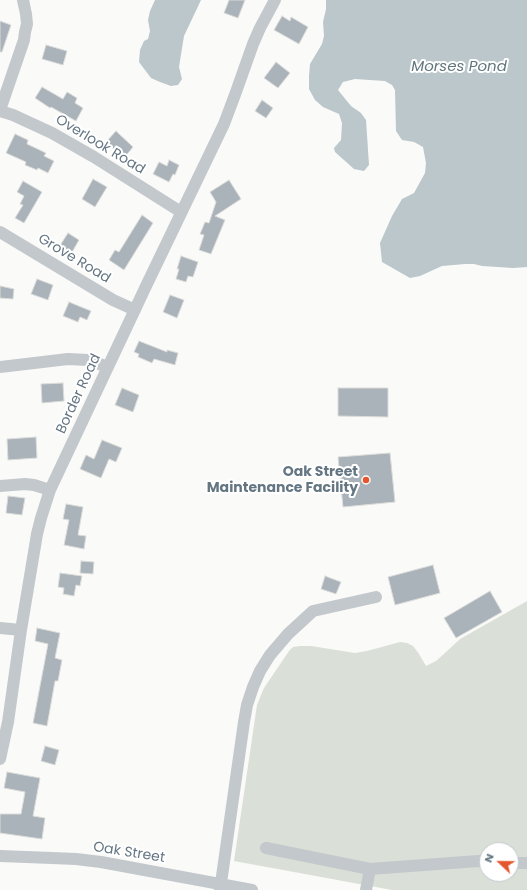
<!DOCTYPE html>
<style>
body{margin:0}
#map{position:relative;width:527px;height:890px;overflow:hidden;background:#fafaf8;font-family:Poppins,sans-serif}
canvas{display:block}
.north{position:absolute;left:479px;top:842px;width:40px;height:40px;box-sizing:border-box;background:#fff;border:1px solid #c1c8cd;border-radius:50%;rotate:292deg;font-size:11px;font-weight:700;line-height:16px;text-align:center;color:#657683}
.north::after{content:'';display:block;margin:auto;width:14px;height:18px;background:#e4572e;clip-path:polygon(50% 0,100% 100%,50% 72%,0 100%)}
</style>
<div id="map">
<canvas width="527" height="890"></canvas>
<div class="north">N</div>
</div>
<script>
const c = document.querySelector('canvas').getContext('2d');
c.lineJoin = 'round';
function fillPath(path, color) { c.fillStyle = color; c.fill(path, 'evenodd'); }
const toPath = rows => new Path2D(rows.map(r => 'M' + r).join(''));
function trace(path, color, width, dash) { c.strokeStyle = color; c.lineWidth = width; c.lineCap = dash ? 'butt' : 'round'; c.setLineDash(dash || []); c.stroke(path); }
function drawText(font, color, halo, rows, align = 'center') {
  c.font = font + ' Poppins,sans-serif'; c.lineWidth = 4; c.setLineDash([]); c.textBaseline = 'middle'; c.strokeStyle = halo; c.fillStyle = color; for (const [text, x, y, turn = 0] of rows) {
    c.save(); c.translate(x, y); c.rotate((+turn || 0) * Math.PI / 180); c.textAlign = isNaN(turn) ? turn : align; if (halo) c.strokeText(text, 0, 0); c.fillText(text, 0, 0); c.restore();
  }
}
fillPath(toPath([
 [527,601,527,890,392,890,234,861,257,705,264,688,289,651,293,647,300,646,311,646,355,653,367,651,400,642,407,643,413,646,419,654,426,666,436,661,446,652,460,639],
 [487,850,511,850,511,874,487,874]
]), '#dadfd7');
fillPath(toPath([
 [155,0,201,0,184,36,179,67,182,79,178,85,171,86,160,82,151,78,139,62,140,50,144,41,148,39,150,31,148,20,150,11],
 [326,0,527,0,527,267,513,268,482,266,474,264,465,264,442,266,420,276,410,278,382,262,380,243,392,216,402,199,414,193,425,173,426,163,423,147,414,142,402,140,396,131,395,90,392,85,385,81,355,79,343,82,338,90,351,106,361,113,366,120,369,165,364,171,354,169,335,152,334,148,341,140,342,123,339,114,323,107,315,100,309,89,309,76,310,64,322,44,324,36,323,22,326,9]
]), '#bbc7cb');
const building = toPath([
 [229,0,245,0,238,18,224,13,229,0],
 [282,16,290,21,291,17,308,27,299,44,274,30,282,16],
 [0,21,11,25,2,52,0,52,0,21],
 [46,45,67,51,63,65,42,59,46,45],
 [276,62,290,73,278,88,264,78,276,62],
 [42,87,63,99,67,92,77,98,75,103,83,108,76,121,51,107,50,108,35,98,42,87],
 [262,100,273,108,266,118,255,111,262,100],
 [116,131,133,147,124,158,106,142,116,131],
 [15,134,28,140,27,144,46,153,44,156,54,161,48,173,38,168,37,170,25,165,26,162,6,153,15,134],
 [169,160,179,165,175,175,173,174,169,182,153,174,159,162,167,166,169,160],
 [93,179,107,187,95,207,82,199,93,179],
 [229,180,241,199,215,216,225,220,211,254,199,250,204,235,200,234,205,222,209,223,216,202,210,192,229,180],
 [23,181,42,192,24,223,15,218,23,205,20,204,24,196,17,192,23,181],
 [142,215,153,223,124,270,109,260,115,250,119,252,142,215],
 [68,233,79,240,71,254,59,247,68,233],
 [181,256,198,262,193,277,188,276,186,282,176,279,179,269,177,269,181,256],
 [37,279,53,285,48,300,31,294,37,279],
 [0,286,14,289,13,299,0,298,0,286],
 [170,295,184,300,177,318,163,312,170,295],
 [69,302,91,311,87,320,80,317,78,322,63,316,69,302],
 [139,341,167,352,167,350,178,353,175,365,154,359,152,363,138,357,139,354,134,352,139,341],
 [63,383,64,401,42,403,41,384,63,383],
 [122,388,139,395,133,412,115,405,122,388],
 [338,388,388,388,388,417,338,416,338,388],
 [36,437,37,458,8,460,7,439,36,437],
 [102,440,122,448,116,462,109,459,101,478,80,469,86,455,94,459,102,440],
 [390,453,395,502,343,507,338,457,390,453],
 [8,496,25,498,22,515,6,513,8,496],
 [66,504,83,507,78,535,86,536,84,549,64,545,69,520,63,519,66,504],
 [81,561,94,562,93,574,80,573,81,561],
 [433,565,440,593,395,605,388,577,433,565],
 [60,573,82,576,80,586,76,585,74,596,63,594,64,588,58,587,60,573],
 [325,576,341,582,336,594,321,589,325,576],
 [490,591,502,612,456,638,444,618,490,591],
 [37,628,60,633,55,658,62,660,58,681,55,681,47,726,33,723,48,644,35,641,37,628],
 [45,746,59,750,55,765,41,761,45,746],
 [7,772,40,778,33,816,45,818,42,839,0,833,0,814,21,814,25,792,4,788,7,772]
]);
fillPath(building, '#aab3b9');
trace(building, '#dcdcda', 1);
trace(toPath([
 [0,110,24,40,25,32,27,24,26,14,23,0],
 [0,111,13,115,52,133,94,157,181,212],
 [0,232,113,300,135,310],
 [0,367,68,359,88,360,108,367],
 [0,486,25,484,34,485,50,490],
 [0,628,21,630],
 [0,759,8,722,21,630,37,534,41,518,50,490,147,284,224,124,236,92,253,44,260,28,275,0],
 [266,848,370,869],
 [0,856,52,858,76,859,101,862,252,890],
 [511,863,527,863],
 [220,890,244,722,247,705,253,687,260,671,270,655,288,634,313,611,376,597],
 [366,890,370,869,478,861,487,862]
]), '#c3c8cc', 12);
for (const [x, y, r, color] of [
 [366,480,4,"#e4572e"]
]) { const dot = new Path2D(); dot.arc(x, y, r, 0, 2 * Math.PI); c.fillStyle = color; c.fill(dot); trace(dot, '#fff', 1.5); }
drawText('14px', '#657683', '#fff', [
 ["Overlook Road",100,145,31],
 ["Grove Road",74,259,31],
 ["Border Road",79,394,-65],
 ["Oak Street",129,853,9]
]);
drawText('bold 14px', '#657683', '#fff', [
 ["Oak Street",358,472],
 ["Maintenance Facility",358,488]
], 'right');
drawText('italic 15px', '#60757c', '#fff', [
 ["Morses Pond",459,67]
]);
</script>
